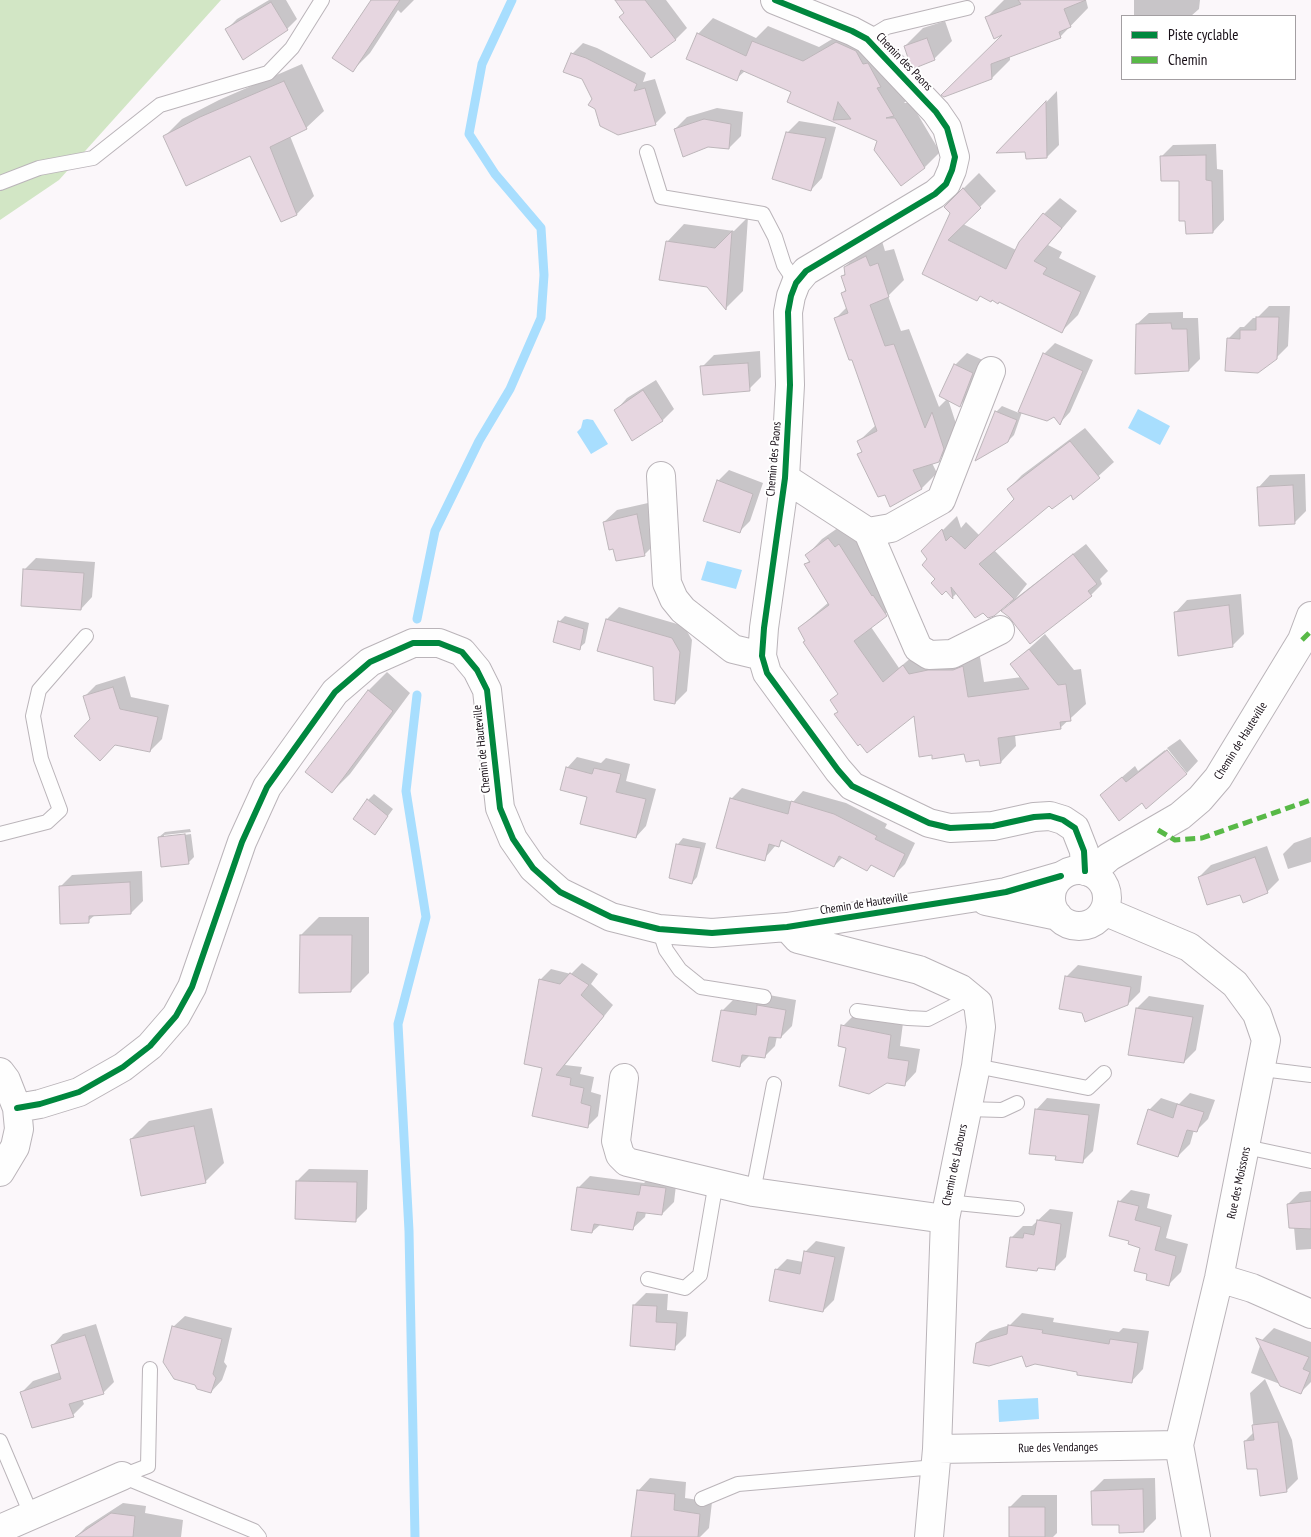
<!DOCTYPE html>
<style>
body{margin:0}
#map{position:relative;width:1311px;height:1537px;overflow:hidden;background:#fbf7fa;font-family:"PT Sans Narrow",sans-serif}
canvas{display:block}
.legend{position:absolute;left:1121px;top:15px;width:175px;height:65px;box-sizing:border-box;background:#fff;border:1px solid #a39fa2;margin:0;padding:6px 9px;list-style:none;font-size:15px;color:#180f17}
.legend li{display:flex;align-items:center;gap:10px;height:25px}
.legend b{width:25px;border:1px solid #a39fa2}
</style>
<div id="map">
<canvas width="1311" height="1537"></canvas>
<ul class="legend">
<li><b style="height:6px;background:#00873e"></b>Piste cyclable</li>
<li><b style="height:6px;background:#58b947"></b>Chemin</li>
</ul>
</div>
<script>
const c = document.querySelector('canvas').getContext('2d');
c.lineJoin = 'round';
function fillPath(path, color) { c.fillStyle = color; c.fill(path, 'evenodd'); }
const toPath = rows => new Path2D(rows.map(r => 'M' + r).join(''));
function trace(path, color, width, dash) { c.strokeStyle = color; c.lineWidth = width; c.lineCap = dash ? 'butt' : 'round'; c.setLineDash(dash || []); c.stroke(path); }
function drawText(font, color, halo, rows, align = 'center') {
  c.font = font + ' "PT Sans Narrow",sans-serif'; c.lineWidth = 4; c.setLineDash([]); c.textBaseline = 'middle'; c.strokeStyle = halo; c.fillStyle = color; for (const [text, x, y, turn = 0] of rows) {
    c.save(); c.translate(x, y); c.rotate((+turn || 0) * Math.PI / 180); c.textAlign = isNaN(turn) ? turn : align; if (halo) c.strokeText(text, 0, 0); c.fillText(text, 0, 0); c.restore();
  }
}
fillPath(toPath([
 [0,0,221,0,59,180,0,220]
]), '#d2e6c5');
fillPath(toPath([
 [1138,409,1170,426,1160,445,1128,428],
 [587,419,593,420,608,444,591,454,577,432,581,428,583,420],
 [707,561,742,570,736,589,701,580],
 [1038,1398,1039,1419,999,1422,998,1400]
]), '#a8defe');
fillPath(toPath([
 [269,0,286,0,297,19,287,29,226,30,237,19],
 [372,0,414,0,401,13,398,10,370,53,353,70],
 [616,0,666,0,687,28,675,40,625,12],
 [1004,0,1086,0,1088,8,1060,37,1010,56,1010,60,992,78,944,96,1007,32,987,17],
 [1134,0,1200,0,1199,9,1191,16,1134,16],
 [713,18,756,38,768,26,819,47,852,27,908,99,904,103,911,103,940,152,925,167,902,184,878,140,788,102,792,91,745,71,736,79,698,34],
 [945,21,952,41,934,59,905,46,923,28],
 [583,43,597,48,646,73,643,82,655,79,666,113,655,124,594,99,572,54],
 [302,64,324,111,306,128,290,136,314,196,297,214,281,221,250,155,164,137,182,119,219,100],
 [1057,91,1059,145,1047,157,1026,151,999,152],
 [717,108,743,112,741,136,729,148,675,129,687,117],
 [799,121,836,127,822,178,811,190,787,133],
 [1216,144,1217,169,1223,170,1224,220,1213,232,1180,180,1162,156,1173,145],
 [979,173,996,191,963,224,1016,250,1044,214,1060,198,1077,211,1048,245,1062,252,1059,258,1096,276,1078,315,1062,331,999,300,981,295,977,300,923,274,963,189],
 [748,217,743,291,726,308,667,242,684,224,734,231],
 [882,241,885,251,894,249,904,280,888,296,901,331,909,329,939,407,947,399,955,365,967,353,985,361,972,393,960,405,948,399,959,433,954,445,938,460,932,463,937,473,922,488,885,493,859,454,863,450,859,441,876,425,853,358,835,319,847,307,842,294,846,289,842,276,846,273,845,267,861,251],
 [1269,306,1290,306,1288,346,1276,358,1228,339,1240,327,1244,327,1253,318,1257,318],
 [1183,312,1183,318,1198,318,1200,359,1189,370,1137,324,1149,313],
 [1055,343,1093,360,1070,412,1060,423,1054,416,1022,412,1014,435,1008,441,996,412,1002,406,1019,413,1044,354],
 [760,351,761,377,749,389,702,367,714,355],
 [656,380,674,409,663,420,633,439,616,410,627,398],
 [1085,428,1114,462,1074,498,1071,494,1049,504,994,550,1027,584,1016,598,1086,544,1108,571,1100,579,1102,584,1091,595,1010,616,1003,611,1010,603,1009,602,957,593,953,597,937,579,929,559,922,551,957,516,961,528,966,522,980,536,1016,499,1008,489,1022,475],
 [729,470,763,483,750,521,739,532,718,481],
 [1305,474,1306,511,1294,523,1258,488,1270,475],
 [648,503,657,542,645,554,604,522,617,510],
 [845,523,902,599,871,627,899,668,919,651,979,651,984,682,1022,677,1012,664,1045,634,1074,670,1081,669,1086,704,1060,728,1015,734,1016,746,1001,762,980,759,915,714,839,711,839,693,799,628,829,602,806,564,810,560,807,555,822,539],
 [36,558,95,562,92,597,81,609,24,570],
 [1241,594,1244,634,1232,646,1175,613,1187,600],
 [619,607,684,626,692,640,687,691,675,703,654,666,607,619],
 [565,616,589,623,585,643,579,648,559,622],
 [387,672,410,693,350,774,332,792,307,772,369,690],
 [125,676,131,697,169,705,162,739,150,751,91,719,84,697,96,685],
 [1180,739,1198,761,1187,773,1167,748],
 [1165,750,1185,774,1142,801,1101,795,1135,766,1138,771],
 [577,757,601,763,606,758,630,764,626,781,656,789,646,826,636,837,588,796,567,768],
 [742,788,793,802,803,791,846,803,887,824,885,828,915,843,905,864,894,875,872,865,867,869,843,857,834,866,784,840,776,845,764,859,731,799],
 [374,794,393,809,380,827,368,800],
 [190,829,191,832,164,835,164,838,191,834,194,857,188,863,159,837,165,832],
 [1311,837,1311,862,1288,869,1283,854,1294,843],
 [683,838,706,843,697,877,692,883,670,877,678,844],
 [1267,846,1279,880,1267,892,1241,893,1199,877,1211,865],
 [142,871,143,901,131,913,95,915,88,921,60,887,72,875],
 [319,917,369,917,369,973,351,991,301,935],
 [582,963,598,974,591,984,613,1005,565,1065,582,1067,580,1074,594,1077,591,1092,601,1095,598,1116,587,1127,543,1067,540,980,551,969,571,974],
 [1078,965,1142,976,1140,992,1128,1004,1083,1012,1066,977],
 [769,995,796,1000,792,1026,781,1037,777,1036,775,1046,764,1057,750,1055,740,1065,722,1011,733,1000,760,1004],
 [1149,996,1204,1005,1196,1050,1184,1062,1137,1008],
 [855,1014,903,1023,900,1046,920,1049,916,1072,904,1085,848,1047,843,1026],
 [1190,1093,1215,1100,1208,1119,1196,1131,1194,1130,1190,1144,1178,1156,1149,1110,1161,1098,1179,1104],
 [1047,1098,1100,1104,1093,1151,1082,1162,1057,1155,1036,1110],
 [212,1108,224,1163,205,1182,131,1139,149,1121],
 [309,1169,368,1170,367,1209,355,1221,297,1181],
 [653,1174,677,1177,674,1202,662,1214,646,1212,645,1217,633,1228,601,1224,592,1232,578,1188,590,1176,644,1183],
 [1131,1190,1150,1194,1147,1208,1172,1215,1166,1238,1188,1244,1181,1272,1169,1284,1148,1274,1142,1247,1119,1202],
 [1311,1191,1311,1249,1296,1250,1294,1227,1288,1204,1300,1192],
 [1050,1209,1073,1212,1066,1257,1054,1269,1040,1267,1037,1270,1011,1238,1023,1226,1032,1226],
 [816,1241,845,1247,834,1300,823,1311,776,1270,787,1259,803,1262,805,1252],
 [646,1293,668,1294,667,1310,688,1312,686,1336,674,1348,634,1305],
 [1022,1313,1054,1318,1053,1322,1119,1332,1123,1328,1149,1331,1143,1369,1131,1382,1078,1371,977,1343,990,1331,1010,1325],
 [185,1316,232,1328,224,1362,227,1366,222,1380,211,1392,173,1327],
 [96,1324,114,1382,103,1393,82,1399,84,1404,73,1415,22,1392,33,1381,60,1372,52,1346,63,1334],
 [1274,1328,1311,1342,1311,1382,1301,1392,1251,1373,1262,1340],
 [1265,1379,1292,1440,1298,1479,1286,1491,1258,1467,1245,1441,1254,1432,1250,1393],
 [650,1478,686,1482,685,1498,712,1502,709,1528,700,1537,668,1537,638,1491],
 [1155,1478,1156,1519,1144,1531,1120,1524,1092,1491,1104,1479],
 [1022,1495,1057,1495,1057,1533,1053,1537,1010,1537,1010,1507],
 [123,1503,146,1506,145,1513,183,1520,181,1537,76,1537,86,1527]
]), '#0003');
trace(toPath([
 [417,619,435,531,479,441,510,389,541,318,544,275,541,228,495,174,469,134,482,64,512,0],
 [415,1537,409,1231,398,1024,426,917,406,791,417,695]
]), '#a8defe', 9);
const building = toPath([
 [371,0,400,0,353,72,332,58,371,0],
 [615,0,645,0,676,40,651,58,619,17,624,13,615,0],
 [1018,0,1086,0,1064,9,1071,27,1059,32,1061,38,991,64,992,79,944,97,941,95,1002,35,994,39,985,17,1021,4,1018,0],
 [271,2,288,30,243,60,225,29,271,2],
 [697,33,746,56,752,41,803,61,836,42,856,51,863,64,868,63,881,87,877,88,894,116,886,118,895,118,925,168,901,186,874,150,877,141,787,102,791,92,741,70,737,81,686,59,697,33],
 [838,102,851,119,833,120,838,102],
 [927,38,935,60,915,68,909,61,904,46,927,38],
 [571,53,586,58,637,84,634,91,645,88,656,125,618,135,600,126,595,109,588,105,592,99,582,79,563,72,571,53],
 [284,81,307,129,270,147,297,215,281,222,250,156,186,186,163,136,200,117,284,81],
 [1046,101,1047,158,1026,159,1025,152,996,153,1046,101],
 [704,119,731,124,729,149,708,147,683,157,674,129,704,119],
 [786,132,826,138,811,191,772,179,786,132],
 [1206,155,1206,180,1212,181,1213,233,1186,234,1185,221,1179,221,1179,181,1161,181,1160,156,1206,155],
 [963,188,981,208,948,240,1006,269,1019,242,1043,213,1062,228,1034,261,1047,268,1043,274,1081,292,1062,333,999,302,998,304,992,300,991,302,980,296,977,301,922,274,950,213,944,207,963,188],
 [732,231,726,310,707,287,659,280,666,241,715,248,732,231],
 [866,256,870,266,878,263,889,297,870,305,885,346,894,344,925,428,932,412,944,449,939,462,913,470,922,489,890,507,885,495,878,497,857,454,862,452,857,441,877,431,852,360,849,360,834,318,848,313,841,293,846,291,841,276,845,275,844,267,866,256],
 [1256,317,1279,317,1277,359,1258,373,1225,371,1227,338,1240,339,1240,330,1256,330,1256,317],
 [1171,323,1172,329,1187,329,1189,371,1135,374,1136,324,1171,323],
 [1043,353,1083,371,1060,425,1054,417,1047,421,1018,412,1043,353],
 [748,363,750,391,703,395,700,366,748,363],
 [954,364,973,373,960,407,939,396,954,364],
 [643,390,663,421,632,441,614,410,643,390],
 [995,411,1017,420,1008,442,975,461,995,411],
 [1070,441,1100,478,1073,500,1071,495,1052,509,1049,506,979,564,1014,599,994,616,988,618,983,613,975,618,951,587,953,599,946,591,942,595,931,583,935,579,922,565,927,559,921,551,942,529,946,541,951,536,965,549,1014,499,1007,489,1070,441],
 [717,480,753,494,740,533,703,521,717,480],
 [1293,485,1295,524,1259,526,1257,487,1293,485],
 [637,514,645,556,616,561,613,549,609,550,603,522,637,514],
 [828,538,835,547,839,544,872,596,873,595,887,616,854,641,883,682,903,665,909,674,928,670,953,670,963,666,968,697,1029,689,1010,664,1029,649,1058,685,1066,684,1071,721,1060,722,1061,729,998,738,1001,763,980,766,979,760,966,762,964,754,932,759,932,755,919,757,914,716,867,753,860,744,858,746,834,714,838,712,830,700,838,694,803,642,805,641,798,628,829,605,804,564,810,562,805,555,828,538],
 [1073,554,1097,584,1088,591,1092,596,1030,644,1009,617,1001,611,1073,554],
 [23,569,84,573,81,610,21,606,23,569],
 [1229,605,1233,647,1178,656,1174,612,1229,605],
 [606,619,672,638,680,652,675,704,654,700,653,667,597,651,606,619],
 [558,621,584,629,580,650,553,642,558,621],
 [113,687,120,709,158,717,150,752,115,745,100,761,74,736,90,719,83,696,113,687],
 [368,690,393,711,332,793,305,772,368,690],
 [1167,750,1187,774,1146,809,1142,803,1119,821,1100,795,1122,777,1126,782,1167,750],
 [566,767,592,774,594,768,621,774,616,792,646,799,636,838,580,824,587,797,560,790,566,767],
 [730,798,788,814,791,801,834,814,877,836,875,839,905,854,894,877,871,865,867,871,839,856,834,867,781,840,779,847,769,844,765,861,716,848,730,798],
 [367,799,388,816,375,835,353,819,367,799],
 [185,834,189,864,161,867,158,837,185,834],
 [676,844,701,848,692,884,669,878,676,844],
 [1255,857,1268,893,1243,903,1240,895,1207,905,1198,877,1255,857],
 [130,882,131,914,89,916,89,923,60,924,59,886,130,882],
 [300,935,352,935,351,992,299,993,300,935],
 [570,973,589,985,581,995,604,1016,556,1075,571,1078,570,1085,584,1088,581,1103,591,1106,588,1128,532,1116,542,1068,524,1064,539,979,560,984,570,973],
 [1065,976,1131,987,1128,1005,1085,1022,1082,1013,1059,1009,1065,976],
 [757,1005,786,1010,781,1038,769,1037,765,1058,742,1055,740,1067,712,1061,721,1010,756,1015,757,1005],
 [1136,1008,1193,1017,1184,1063,1128,1055,1136,1008],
 [841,1025,891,1035,888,1058,909,1061,905,1086,887,1083,869,1094,839,1086,846,1048,838,1046,841,1025],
 [1177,1104,1204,1112,1197,1132,1187,1130,1178,1157,1137,1144,1148,1109,1173,1118,1177,1104],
 [1035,1109,1089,1115,1083,1163,1055,1160,1056,1156,1029,1154,1035,1109],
 [194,1126,206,1183,141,1196,130,1139,194,1126],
 [296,1181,357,1182,356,1222,295,1219,296,1181],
 [641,1185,666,1188,662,1215,637,1212,633,1230,594,1224,592,1233,571,1230,577,1187,639,1195,641,1185],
 [1118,1201,1139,1206,1135,1220,1161,1227,1155,1250,1176,1256,1169,1286,1146,1280,1147,1274,1134,1271,1140,1248,1128,1244,1129,1241,1109,1236,1118,1201],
 [1311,1201,1311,1229,1289,1228,1287,1204,1311,1201],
 [1037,1220,1061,1224,1055,1270,1038,1268,1037,1271,1006,1267,1010,1237,1023,1238,1024,1233,1034,1235,1037,1220],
 [804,1251,835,1257,823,1312,769,1301,775,1269,800,1274,804,1251],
 [633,1305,657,1306,656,1322,677,1323,675,1350,630,1346,633,1305],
 [1008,1325,1043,1330,1042,1333,1109,1344,1110,1339,1138,1343,1132,1383,1077,1375,1077,1372,1035,1364,1026,1367,1022,1356,989,1366,973,1363,976,1343,1007,1334,1008,1325],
 [172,1326,222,1339,213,1374,216,1378,211,1393,197,1389,195,1385,174,1379,163,1362,172,1326],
 [85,1335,104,1394,69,1404,74,1417,32,1428,20,1392,61,1379,51,1345,85,1335],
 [1256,1338,1309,1357,1303,1369,1310,1372,1301,1394,1280,1386,1256,1338],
 [1278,1422,1287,1492,1260,1496,1257,1469,1247,1469,1244,1441,1254,1440,1252,1425,1278,1422],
 [1143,1489,1144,1532,1119,1533,1119,1525,1092,1525,1091,1491,1143,1489],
 [637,1490,675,1494,674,1510,700,1514,698,1537,631,1537,637,1490],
 [1009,1507,1045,1507,1045,1537,1009,1537,1009,1507],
 [111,1513,135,1516,133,1537,75,1537,111,1513]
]);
fillPath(building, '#e6d6e0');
trace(building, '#bdb6ba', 1);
const service = toPath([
 [867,39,887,27,967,8],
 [647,152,661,197,763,214,775,237,784,265,796,283],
 [0,183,39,168,93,158,160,105,268,73,292,48,322,0],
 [0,834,47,822,60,810,41,759,33,716,39,690,86,636],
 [659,929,666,950,680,970,701,987,764,997],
 [857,1011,908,1018,928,1019,971,997],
 [976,1066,1088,1088,1104,1073],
 [1262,1069,1311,1075],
 [967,1109,1002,1110,1017,1103],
 [1246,1147,1311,1161],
 [753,1192,774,1084],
 [947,1202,1017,1209],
 [648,1279,685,1288,700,1275,716,1182],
 [0,1441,31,1514],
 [122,1476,254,1531,259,1537],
 [122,1476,148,1466,150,1369],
 [702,1499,738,1484,936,1467]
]);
const minor = toPath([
 [775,0,852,31,867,39,936,112,947,128,955,157,952,170,946,184,935,194,806,271,796,283,791,296,788,312,790,385,785,478,764,628,762,656,767,673,838,770,852,786,929,823,950,828,993,826,1034,817,1050,816,1063,820,1075,828,1084,851,1085,871],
 [661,476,667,583,674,599,683,610,733,649,762,656],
 [785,478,868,532,891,528,941,500,991,371],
 [868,532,918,648,929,655,952,654,1000,630],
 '1051 898a28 28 0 1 1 56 0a28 28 0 1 1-56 0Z',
 [1091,873,1109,857,1180,816,1200,799,1218,778,1302,640,1311,616],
 [986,901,1058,916],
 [1104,911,1189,947,1235,984,1257,1014,1266,1040,1219,1278,1179,1445,1196,1537],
 [787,927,798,939,919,970,961,989,978,1003,981,1027,976,1066,945,1219,937,1449,929,1537],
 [0,1072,6,1080,17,1108,19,1129,15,1147,0,1172],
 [624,1078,616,1141,620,1155,627,1162,753,1192,945,1219],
 [17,1108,40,1104,79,1092,123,1067,150,1046,176,1016,192,987,242,842,267,787,335,692,370,662,413,643,439,643,462,652,477,670,487,690,500,808,513,839,533,868,560,892,611,917,659,929,712,933,787,927,971,898,1006,892,1061,876],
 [1219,1278,1252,1288,1311,1314],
 [937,1449,1179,1445],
 [0,1529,122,1476]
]);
trace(service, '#bab4b9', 16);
trace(minor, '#bab4b9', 30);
trace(service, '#fefefe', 14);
trace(minor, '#fefefe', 28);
trace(toPath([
 [1302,640,1311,631],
 [1158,830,1175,840,1202,838,1311,800]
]), '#58b947', 5, [10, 5]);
trace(toPath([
 [775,0,852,31,867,39,936,112,947,128,955,157,952,170,946,184,935,194,806,271,796,283,791,296,788,312,790,385,785,478,764,628,762,656,767,673,838,770,852,786,929,823,950,828,993,826,1034,817,1050,816,1063,820,1075,828,1084,851,1085,871],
 [17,1108,40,1104,79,1092,123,1067,150,1046,176,1016,192,987,242,842,267,787,335,692,370,662,413,643,439,643,462,652,477,670,487,690,500,808,513,839,533,868,560,892,611,917,659,929,712,933,787,927,971,898,1006,892,1061,876]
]), '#00873e', 6);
drawText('12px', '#180f17', '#fff', [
 ["Chemin des Paons",904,62,46],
 ["Chemin des Paons",774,459,-85],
 ["Chemin de Hauteville",1241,741,-58],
 ["Chemin de Hauteville",482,749,-96],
 ["Chemin de Hauteville",864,904,-9],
 ["Chemin des Labours",955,1165,-78],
 ["Rue des Moissons",1239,1183,-78],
 ["Rue des Vendanges",1058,1448,-1]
]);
</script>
